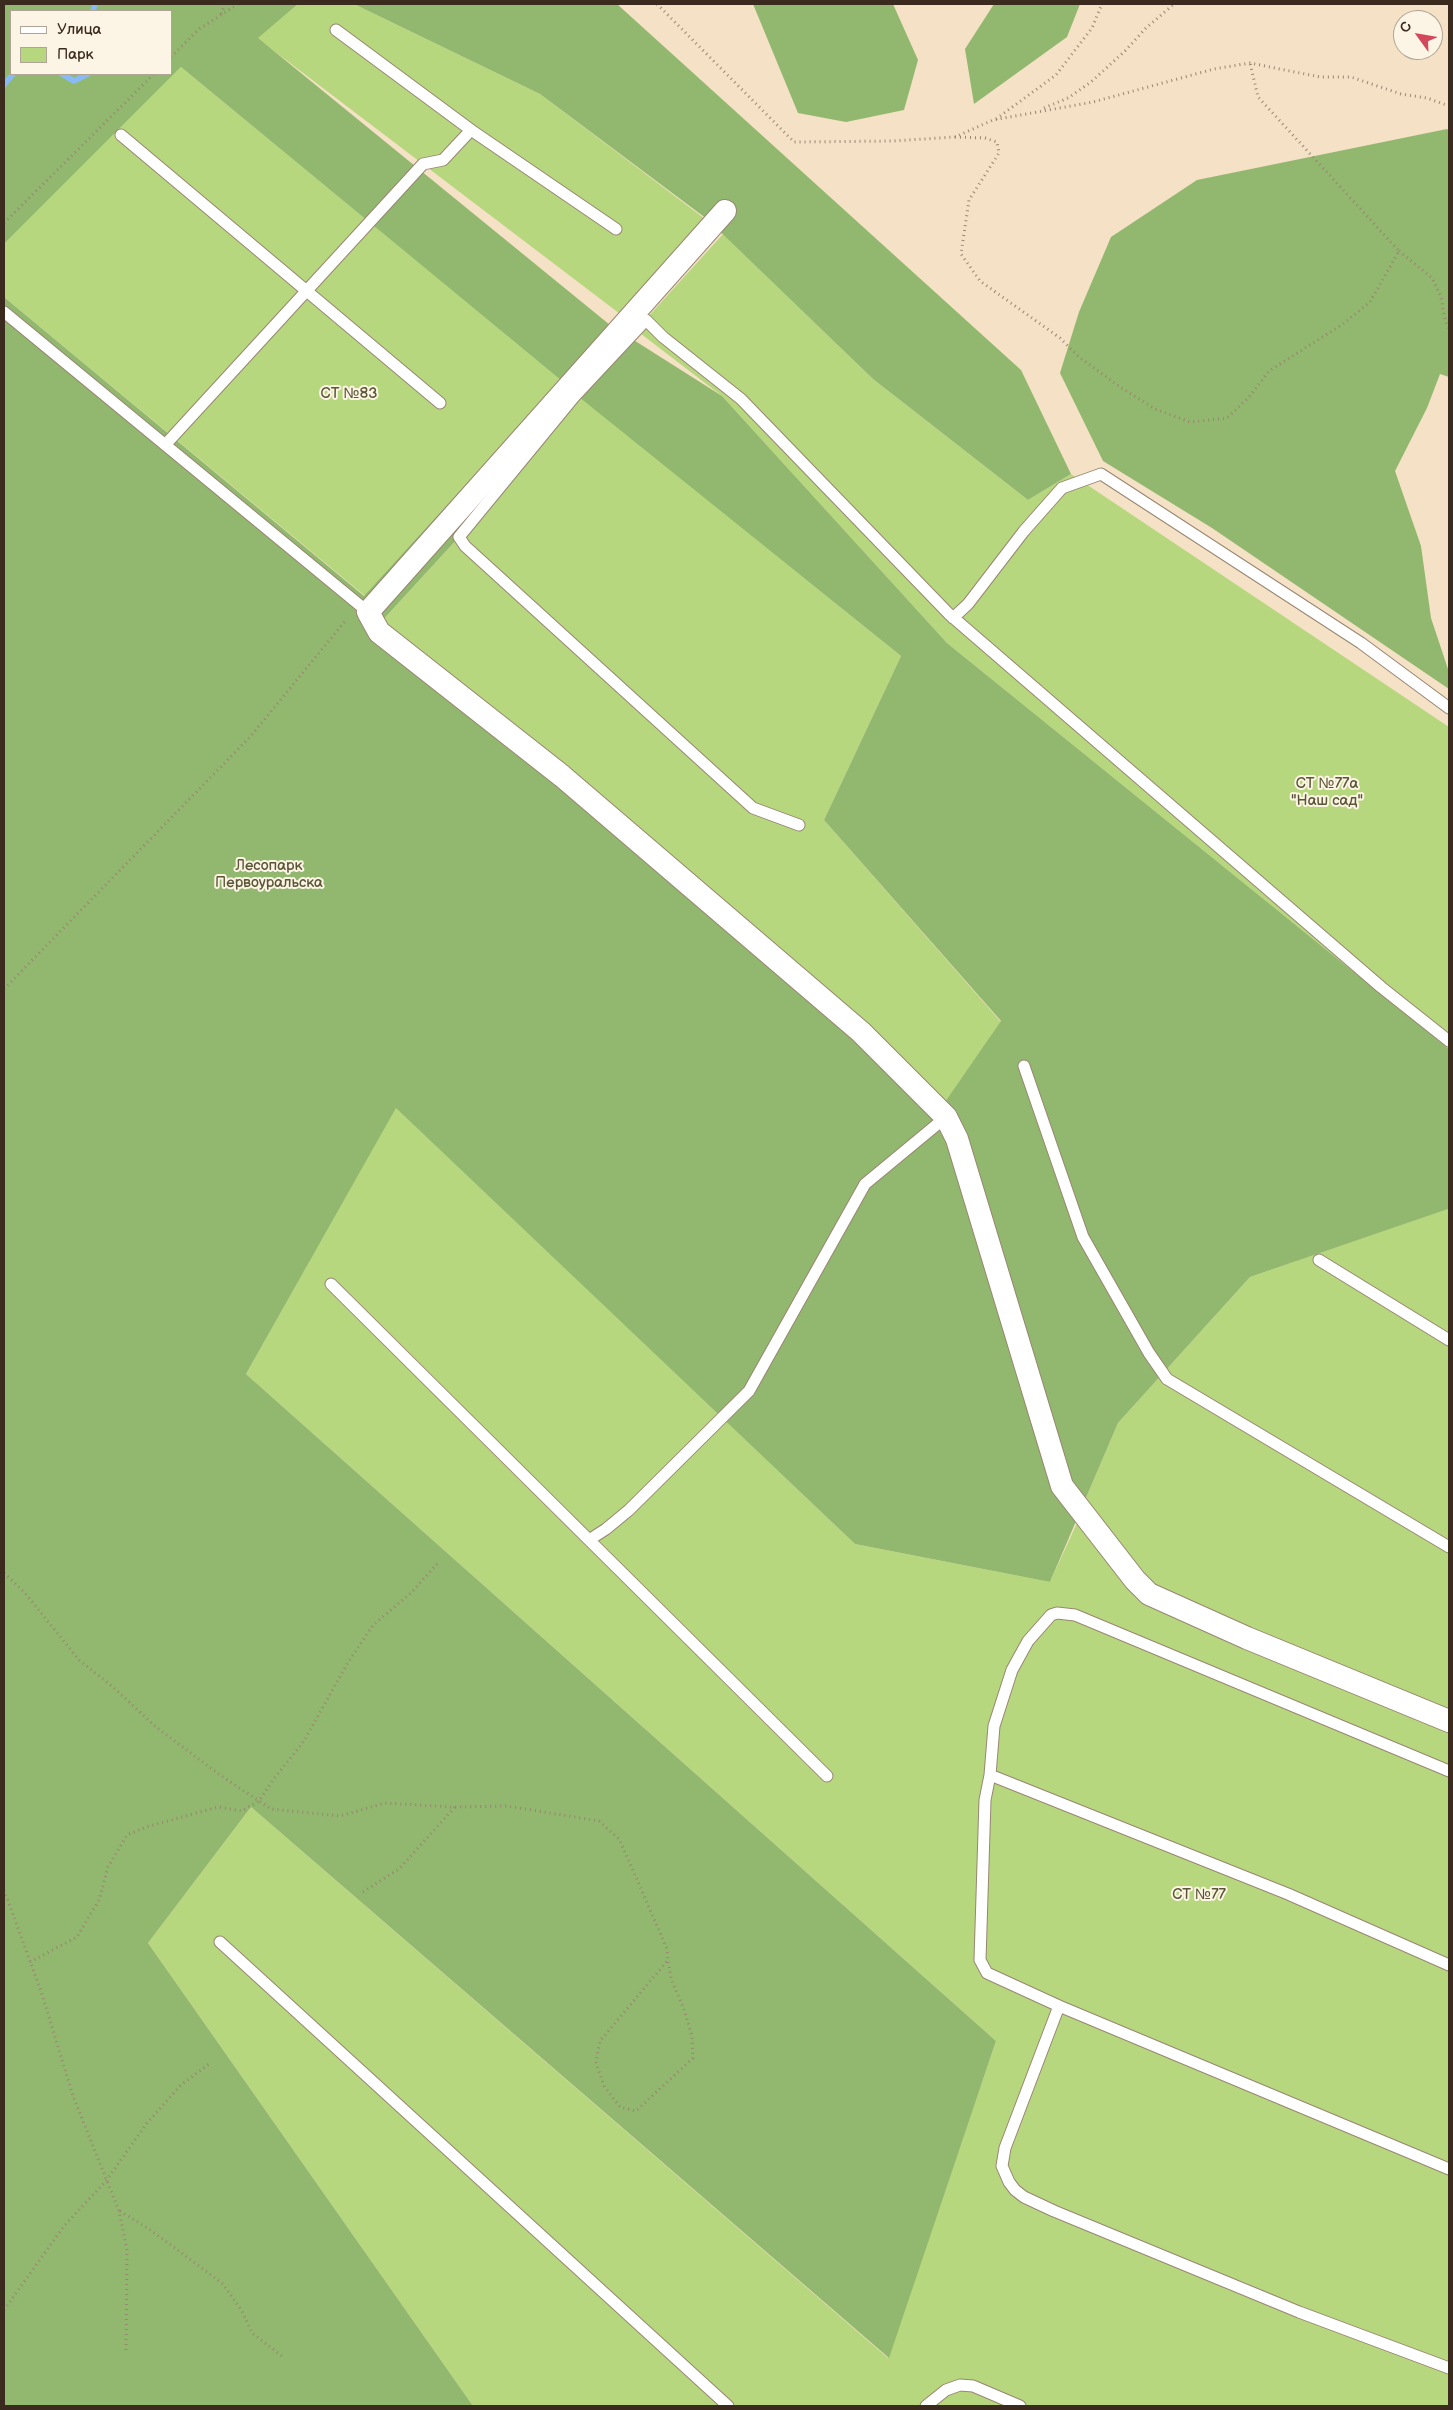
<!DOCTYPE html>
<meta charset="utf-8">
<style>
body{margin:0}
#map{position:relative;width:1453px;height:2410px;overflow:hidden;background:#f5e1c5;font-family:"Balsamiq Sans",sans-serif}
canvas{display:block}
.frame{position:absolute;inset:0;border:5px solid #3b2a1e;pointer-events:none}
.legend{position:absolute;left:10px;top:10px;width:162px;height:65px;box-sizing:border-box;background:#fcf5e5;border:1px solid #afa495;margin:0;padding:6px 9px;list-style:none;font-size:15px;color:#3b2a1e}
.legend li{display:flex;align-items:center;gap:10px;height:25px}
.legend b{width:25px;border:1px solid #afa495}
.north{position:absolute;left:1393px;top:10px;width:50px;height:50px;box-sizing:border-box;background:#fcf5e5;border:1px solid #afa495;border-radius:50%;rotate:302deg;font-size:14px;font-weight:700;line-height:20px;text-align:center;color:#3b2a1e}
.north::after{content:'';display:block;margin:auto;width:18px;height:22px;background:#d1495b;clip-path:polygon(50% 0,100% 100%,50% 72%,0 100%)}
</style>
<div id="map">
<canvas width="1453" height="2410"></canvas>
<div class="frame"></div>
<ul class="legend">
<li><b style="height:6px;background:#fff"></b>Улица</li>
<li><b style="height:14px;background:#b7d77f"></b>Парк</li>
</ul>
<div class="north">С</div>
</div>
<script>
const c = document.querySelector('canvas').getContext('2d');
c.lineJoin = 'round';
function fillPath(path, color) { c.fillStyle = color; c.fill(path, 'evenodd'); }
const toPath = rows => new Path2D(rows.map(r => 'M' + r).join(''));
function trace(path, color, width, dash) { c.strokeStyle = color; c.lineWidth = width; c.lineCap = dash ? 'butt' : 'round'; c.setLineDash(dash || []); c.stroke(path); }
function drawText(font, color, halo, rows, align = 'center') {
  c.font = font + ' "Balsamiq Sans",sans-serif'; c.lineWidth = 4; c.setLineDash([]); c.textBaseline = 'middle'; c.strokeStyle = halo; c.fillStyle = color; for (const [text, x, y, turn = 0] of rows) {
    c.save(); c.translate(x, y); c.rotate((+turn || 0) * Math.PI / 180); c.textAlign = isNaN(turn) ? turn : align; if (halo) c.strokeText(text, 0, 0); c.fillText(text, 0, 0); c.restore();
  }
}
fillPath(toPath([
 [298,4,354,4,540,94,717,228,632,323,257,38],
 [181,67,561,379,365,596,4,297,4,244],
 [723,234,873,379,1028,500,1071,474,1449,727,1449,1049,947,643,722,396,636,330],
 [579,396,901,656,824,820,1001,1022,938,1112,380,623,459,537],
 [396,1107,855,1544,1050,1582,1077,1523,1145,1597,1449,1723,1449,2406,473,2406,148,1943,251,1807,888,2358,996,2041,246,1374],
 [1449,1200,1449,1712,1153,1587,1083,1505,1118,1423,1250,1277,1447,1209]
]), '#b7d77f');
fillPath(toPath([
 [4,4,298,4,258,38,610,325,722,396,947,643,1449,1049,1448,1209,1250,1277,1118,1423,1050,1582,855,1544,396,1108,246,1374,996,2041,889,2358,251,1807,148,1943,473,2406,4,2406,4,297,364,596,561,380,181,67,4,244],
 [11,11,171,11,171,74,11,74],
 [579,397,901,656,824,820,1001,1021,938,1112,380,623,459,537],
 [354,4,617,4,1021,370,1071,474,1028,500,873,379,707,219,540,94],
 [753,4,893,4,918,60,904,110,846,122,798,113],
 [994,4,1080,4,1067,37,974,104,965,49],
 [1447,129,1449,131,1449,377,1440,374,1427,408,1395,471,1421,546,1431,618,1449,672,1449,689,1212,528,1103,461,1060,373,1079,312,1111,237,1197,180]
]), '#91b86e');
trace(toPath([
 [93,11,95,4],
 [62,74,74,81,88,74],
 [4,85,13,74]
]), '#88bbf6', 5.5);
const service = toPath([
 [336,30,471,130,616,229],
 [121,135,440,403],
 [4,312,368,612],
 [165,445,423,164,443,160,471,130],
 [953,618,968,604,1024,531,1062,488,1101,474,1361,643,1449,708],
 [799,825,753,808,465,546,459,537,574,397,646,320,663,337,741,399,949,614,1381,987,1449,1041],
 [1024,1066,1083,1237,1149,1353,1167,1379,1449,1547],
 [1319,1260,1449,1340],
 [331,1284,827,1776],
 [589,1540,606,1529,629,1510,749,1391,865,1184,946,1117],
 [1449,1771,1075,1615,1057,1613,1051,1615,1028,1641,1012,1670,994,1726,990,1775,985,1800,980,1960,987,1973,1059,2006,1449,2169],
 [990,1775,1288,1894,1449,1965],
 [220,1942,728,2406],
 [1059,2006,1005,2148,1002,2166,1009,2182,1015,2190,1024,2197,1054,2211,1299,2312,1449,2368],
 [926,2406,946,2390,960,2385,973,2386,1020,2406]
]);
const minor = toPath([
 [725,211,368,612,379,632,562,776,861,1032,946,1117,957,1139,1062,1486,1135,1580,1149,1594,1247,1638,1449,1721]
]);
trace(service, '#988672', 13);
trace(minor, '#988672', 24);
trace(toPath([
 [657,4,794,142,893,141,955,137,993,120,1093,102,1214,69,1250,63,1320,77,1351,77,1401,94,1427,98,1449,106],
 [221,14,225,4],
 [171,57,199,29,238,4],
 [1044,108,1068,98,1091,82,1125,51,1146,28,1174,4],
 [996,119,1056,75,1092,28,1102,4],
 [955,137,985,138,997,142,999,153,969,200,961,254,980,281,1060,338,1079,357,1120,387,1155,409,1190,422,1227,418,1249,397,1269,371,1343,324,1370,302,1399,251,1258,97,1250,63],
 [4,223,154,74],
 [1399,251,1432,278,1441,297,1445,319,1449,329],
 [4,989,250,737,346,620],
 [4,1573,25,1593,79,1660,113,1687,156,1727,220,1775,271,1809,340,1816,385,1803,452,1807,507,1806,599,1821,619,1839,632,1868,667,1949,668,1960,671,1979,684,2009,692,2036,693,2058,636,2111,620,2107,604,2086,596,2062,600,2041,668,1960],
 [4,1890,41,1991,73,2096,119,2211,127,2250,126,2353],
 [363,1892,399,1869,455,1807],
 [30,1962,77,1937,99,1900,108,1867,127,1835,146,1827,218,1807,242,1811,259,1801,273,1780,304,1741,347,1664,373,1625,411,1593,437,1564],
 [120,2211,152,2231,223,2284,242,2311,252,2333,282,2356],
 [4,2310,64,2226,106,2181,147,2123,181,2085,210,2063]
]), '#988672', 3, [1, 4]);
trace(service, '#fff', 11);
trace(minor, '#fff', 22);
drawText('15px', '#5a5536', '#fcf5e5', [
 ["СТ №83",349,394],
 ["СТ №77а",1327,784],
 ["\"Наш сад\"",1327,801],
 ["Лесопарк",269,866],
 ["Первоуральска",269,883],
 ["СТ №77",1199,1895]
]);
</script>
